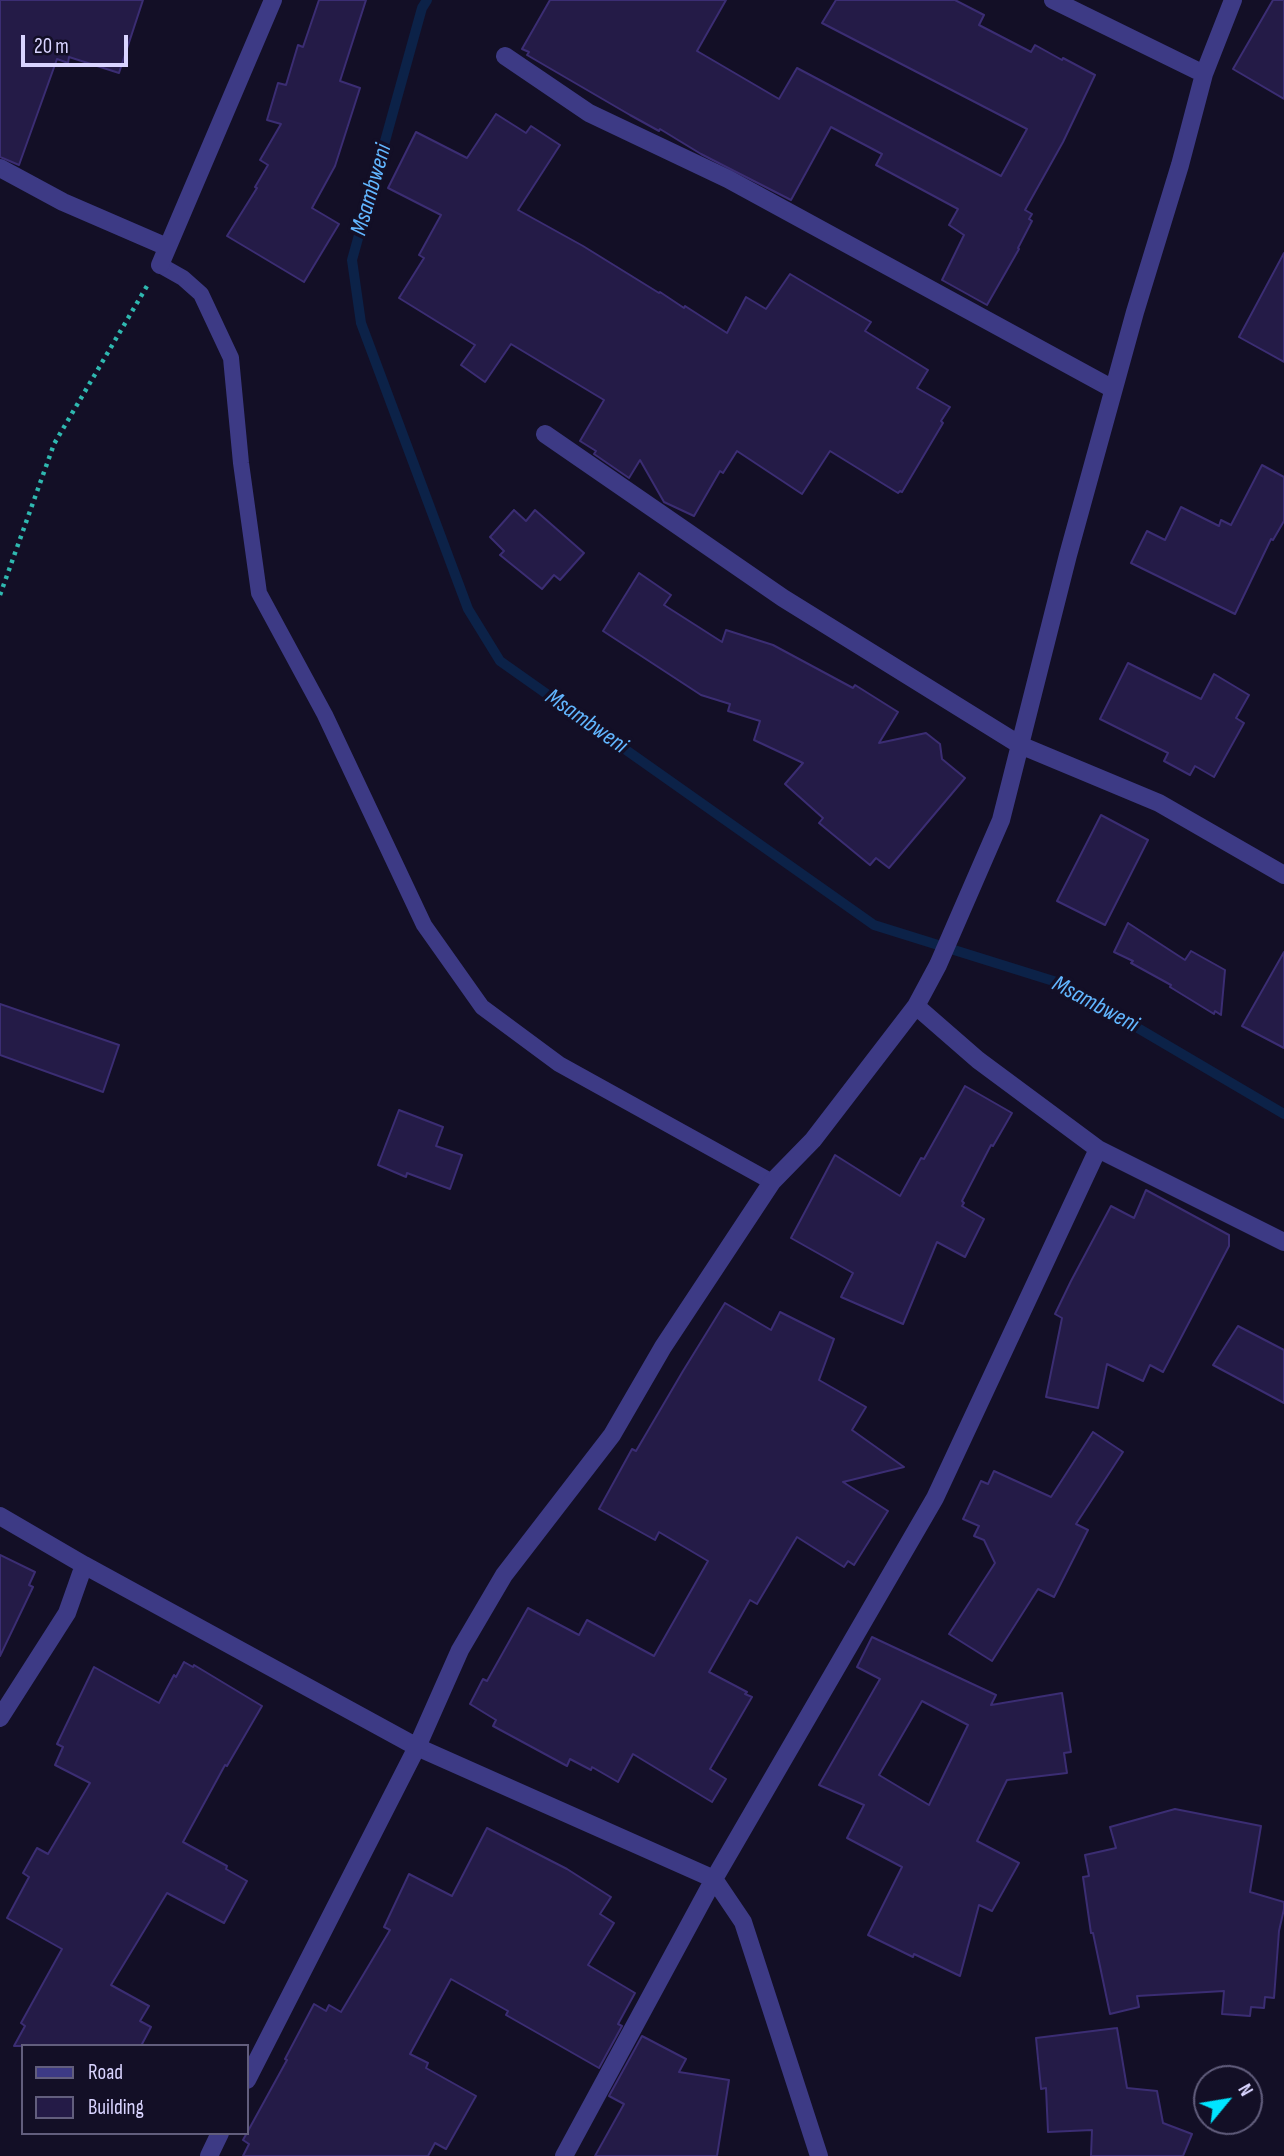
<!DOCTYPE html>
<style>
body{margin:0}
#map{position:relative;width:1284px;height:2156px;overflow:hidden;background:#130f26;font-family:"Sofia Sans Condensed",sans-serif}
canvas{display:block}
.legend{position:absolute;left:21px;top:2044px;width:228px;height:91px;box-sizing:border-box;background:#130f26;border:2px solid #625e7d;margin:0;padding:9px 12px;list-style:none;font-size:21px;color:#d9d4ff}
.legend li{display:flex;align-items:center;gap:14px;height:35px}
.legend b{width:35px;border:2px solid #625e7d}
.north{position:absolute;left:1193px;top:2065px;width:70px;height:70px;box-sizing:border-box;background:#130f26;border:2px solid #625e7d;border-radius:50%;rotate:60deg;font-size:19px;font-weight:700;line-height:28px;text-align:center;color:#d9d4ff}
.north::after{content:'';display:block;margin:auto;width:24px;height:32px;background:#00e5ff;clip-path:polygon(50% 0,100% 100%,50% 72%,0 100%)}
.scale{position:absolute;left:21px;top:35px;width:107px;height:32px;box-sizing:border-box;border:4px solid #d9d4ff;border-top:0;padding-left:9px;font-size:21px;line-height:24px;white-space:nowrap;color:#d9d4ff;-webkit-text-stroke:5px #130f26;paint-order:stroke}
</style>
<div id="map">
<canvas width="1284" height="2156"></canvas>
<ul class="legend">
<li><b style="height:9px;background:#3d3a85"></b>Road</li>
<li><b style="height:19px;background:#241b47"></b>Building</li>
</ul>
<div class="north">N</div>
<div class="scale">20 m</div>
</div>
<script>
const c = document.querySelector('canvas').getContext('2d');
c.lineJoin = 'round';
const toPath = rows => new Path2D(rows.map(r => 'M' + r).join(''));
function trace(path, color, width, dash) { c.strokeStyle = color; c.lineWidth = width; c.lineCap = dash ? 'butt' : 'round'; c.setLineDash(dash || []); c.stroke(path); }
function fillPath(path, color) { c.fillStyle = color; c.fill(path, 'evenodd'); }
function drawText(font, color, halo, rows, align = 'center') {
  c.font = font + ' "Sofia Sans Condensed",sans-serif'; c.lineWidth = 7; c.setLineDash([]); c.textBaseline = 'middle'; c.strokeStyle = halo; c.fillStyle = color; for (const [text, x, y, turn = 0] of rows) {
    c.save(); c.translate(x, y); c.rotate((+turn || 0) * Math.PI / 180); c.textAlign = isNaN(turn) ? turn : align; if (halo) c.strokeText(text, 0, 0); c.fillText(text, 0, 0); c.restore();
  }
}
trace(toPath([
 [427,0,422,8,352,260,361,323,468,609,500,661,874,925,1063,984,1284,1114]
]), '#0c2248', 10);
const building = toPath([
 [0,0,143,0,119,73,69,57,68,63,57,59,19,165,0,157,0,0],
 [319,0,366,0,340,81,360,88,335,166,312,208,339,224,304,282,227,236,257,188,255,187,268,165,260,160,281,124,267,120,278,83,286,85,298,45,303,47,319,0],
 [550,0,726,0,697,51,779,99,797,68,1001,176,1027,129,822,23,836,0,955,0,984,15,979,25,1031,52,1035,45,1062,60,1063,58,1095,75,1063,142,1025,210,1032,214,1029,219,1032,221,1018,248,1019,249,987,305,942,280,964,235,949,225,958,209,876,165,882,154,831,127,791,200,701,154,660,129,659,131,630,115,527,55,529,52,522,49,550,0],
 [1273,0,1284,0,1284,99,1233,69,1273,0],
 [496,114,526,133,531,126,560,145,518,210,583,246,659,293,660,292,684,308,685,306,727,333,746,297,766,309,790,274,871,322,865,331,928,370,917,388,950,407,941,421,943,423,902,492,900,491,898,493,830,451,802,494,737,451,723,473,720,471,694,516,664,502,640,460,629,478,594,454,596,451,580,441,604,400,511,344,485,382,461,365,475,345,399,298,424,258,419,255,441,215,388,188,416,132,467,158,496,114],
 [1284,253,1284,362,1239,337,1284,253],
 [1262,465,1284,477,1284,521,1273,540,1271,539,1235,614,1131,563,1147,531,1165,540,1181,507,1219,526,1221,520,1231,525,1262,465],
 [514,510,526,521,535,510,584,553,560,580,554,575,542,589,500,555,504,551,490,537,514,510],
 [639,573,671,595,664,605,722,642,726,630,773,645,853,688,855,685,898,712,879,743,926,733,940,744,942,759,965,778,889,868,876,858,870,865,819,823,823,818,785,784,803,763,754,740,760,721,728,711,730,704,701,695,603,631,639,573],
 [1128,663,1201,699,1214,674,1249,695,1236,718,1244,723,1214,777,1195,766,1190,775,1164,761,1168,753,1100,719,1128,663],
 [1101,815,1148,840,1105,925,1057,901,1101,815],
 [1128,923,1185,960,1191,951,1225,970,1221,1015,1215,1011,1214,1014,1170,987,1171,985,1131,963,1133,961,1114,952,1128,923],
 [1284,952,1284,1048,1242,1026,1284,952],
 [0,1004,119,1045,103,1092,0,1055,0,1004],
 [965,1086,1012,1113,993,1146,991,1145,962,1201,964,1203,962,1206,984,1219,965,1257,937,1242,903,1324,841,1297,853,1273,791,1238,835,1155,900,1196,921,1158,924,1159,965,1086],
 [399,1110,443,1127,436,1146,462,1155,450,1189,407,1173,406,1177,378,1165,399,1110],
 [1146,1190,1229,1235,1229,1246,1163,1372,1150,1365,1143,1381,1107,1364,1098,1408,1046,1397,1062,1318,1055,1314,1071,1281,1111,1206,1134,1218,1146,1190],
 [725,1303,771,1330,780,1312,834,1339,819,1380,866,1407,852,1430,904,1467,843,1482,888,1511,854,1565,848,1561,844,1567,797,1537,757,1604,750,1600,709,1672,747,1692,745,1694,752,1697,710,1769,726,1779,712,1802,633,1754,618,1782,592,1767,591,1770,570,1759,567,1766,493,1726,496,1720,470,1704,483,1679,487,1681,528,1608,579,1635,587,1620,654,1656,708,1561,659,1532,655,1540,599,1509,632,1449,636,1451,683,1371,725,1303],
 [1238,1326,1284,1350,1284,1403,1213,1365,1238,1326],
 [1093,1432,1123,1452,1076,1524,1088,1530,1054,1597,1038,1589,992,1661,949,1634,995,1563,984,1540,974,1536,979,1526,963,1519,981,1481,988,1484,994,1471,1051,1497,1093,1432],
 [0,1555,35,1572,29,1585,33,1587,0,1656,0,1555],
 [872,1637,996,1695,991,1705,1062,1693,1071,1752,1064,1753,1067,1773,1007,1780,977,1841,1019,1863,992,1911,979,1905,960,1976,914,1954,913,1957,868,1935,902,1867,847,1838,864,1805,819,1785,880,1679,857,1667,872,1637],
 [922,1701,968,1725,929,1805,879,1775,922,1701],
 [184,1662,193,1667,194,1665,262,1706,227,1766,225,1765,183,1842,227,1866,226,1869,247,1881,224,1923,167,1893,111,1985,149,2006,140,2021,151,2027,141,2046,14,2046,25,2026,21,2023,62,1949,7,1918,29,1877,23,1873,37,1848,48,1854,90,1783,55,1765,63,1747,57,1744,94,1667,159,1703,174,1675,176,1677,184,1662],
 [1175,1809,1261,1826,1250,1892,1284,1902,1284,1909,1279,1931,1274,1998,1265,1997,1264,2008,1251,2007,1250,2016,1222,2014,1224,1991,1137,1996,1139,2007,1110,2014,1093,1933,1091,1933,1083,1877,1089,1876,1085,1855,1116,1848,1110,1827,1175,1809],
 [487,1828,567,1869,611,1897,600,1914,614,1923,588,1965,635,1993,618,2024,622,2026,599,2068,506,2015,508,2011,451,1979,410,2054,428,2063,426,2068,476,2096,446,2149,435,2143,428,2156,243,2156,249,2144,243,2140,287,2060,285,2059,314,2004,326,2011,329,2005,341,2012,390,1930,384,1927,409,1874,452,1896,487,1828],
 [1117,2028,1127,2088,1157,2091,1163,2123,1192,2134,1183,2156,1091,2156,1092,2130,1048,2132,1046,2088,1041,2089,1036,2038,1117,2028],
 [642,2036,686,2059,679,2072,729,2080,717,2156,595,2156,624,2104,609,2096,642,2036]
]);
fillPath(building, '#241b47');
trace(building, '#3b2d73', 2);
trace(toPath([
 [0,595,54,444,147,286]
]), '#2fb8b0', 4.5, [3.5, 5]);
trace(toPath([
 [160,265,183,278,201,294,231,358,241,463,259,593,325,715,424,925,482,1007,559,1064,772,1182]
]), '#3d3a85', 16);
trace(toPath([
 [1053,0,1204,74],
 [505,56,589,113,728,179,1113,389],
 [0,168,63,202,167,247],
 [160,265,273,0],
 [545,434,783,598,1020,745,1159,803,1284,875],
 [1098,1149,1284,1242],
 [0,1516,84,1565,417,1747,714,1879,743,1922,819,2156],
 [0,1718,67,1613,84,1565],
 [247,2080,417,1747,460,1650,504,1575,612,1435,663,1347,772,1182,813,1140,916,1006,938,965,1001,820,1068,555,1135,312,1180,165,1204,74,1233,0],
 [209,2156,220,2133],
 [564,2156,714,1879,935,1498,1098,1149,978,1060,916,1006]
]), '#3d3a85', 18);
drawText('italic 24px', '#62b6ff', '#130f26', [
 ["Msambweni",372,190,-74],
 ["Msambweni",586,722,35],
 ["Msambweni",1095,1005,28]
]);
</script>
